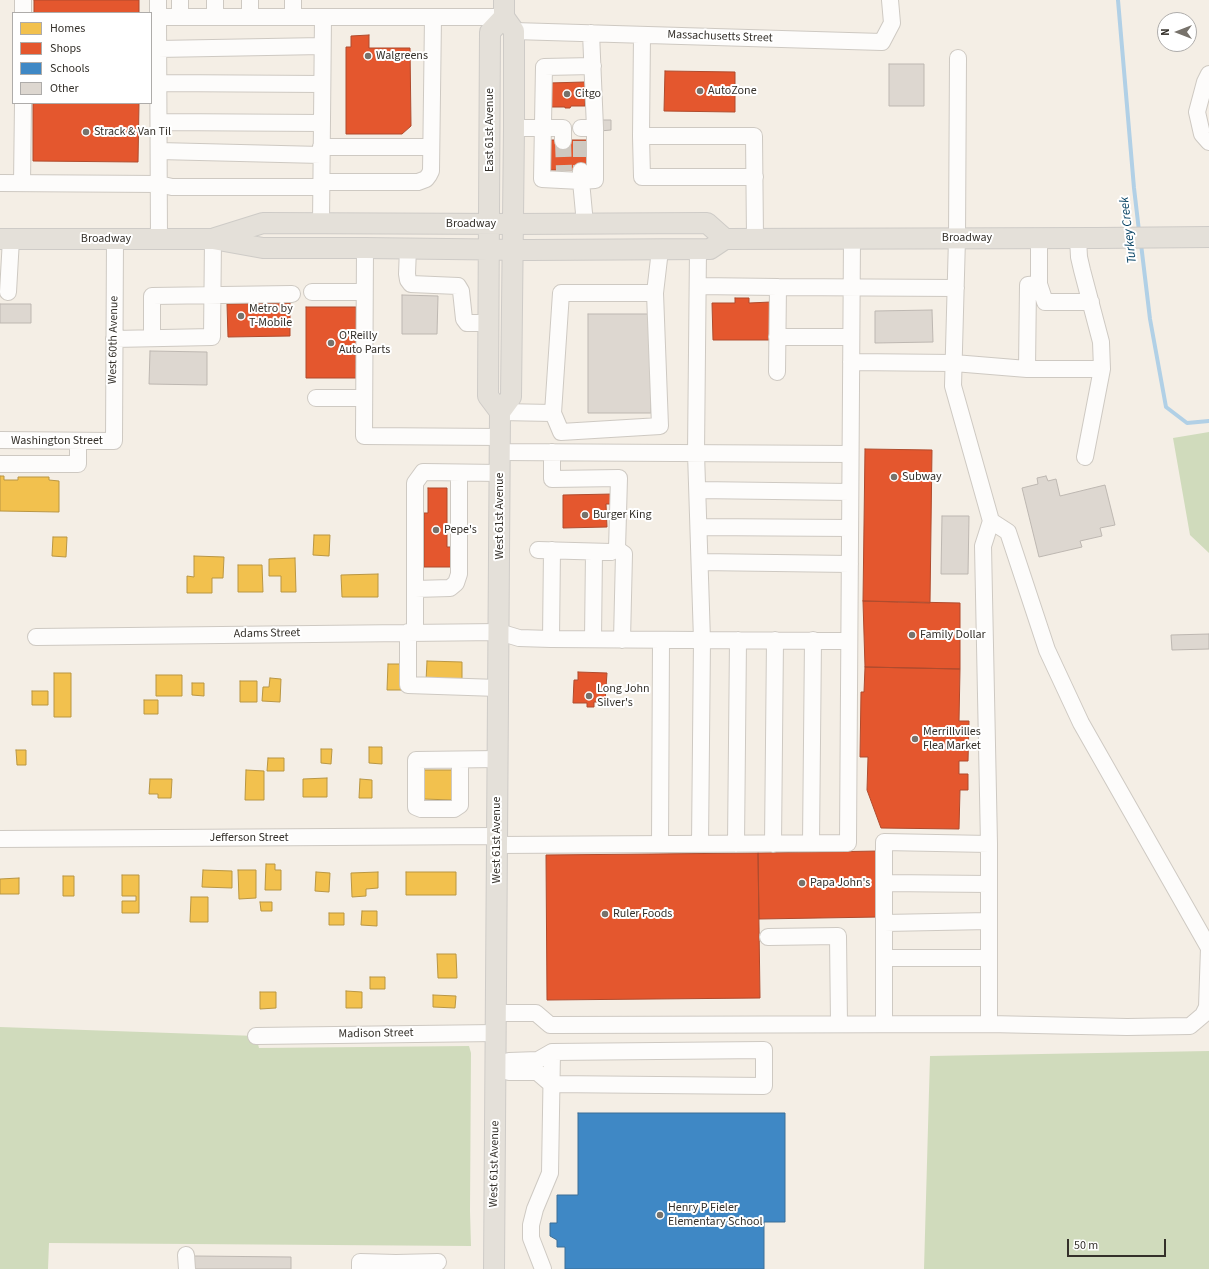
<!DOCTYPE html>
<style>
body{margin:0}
#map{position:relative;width:1209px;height:1269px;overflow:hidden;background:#f4eee5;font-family:"Source Sans 3",sans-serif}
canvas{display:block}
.legend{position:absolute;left:12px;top:12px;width:140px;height:92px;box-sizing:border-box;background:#fff;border:1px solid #aeacaa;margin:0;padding:5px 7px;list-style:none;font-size:12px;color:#34302a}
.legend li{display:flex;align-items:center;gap:8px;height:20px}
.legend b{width:20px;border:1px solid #aeacaa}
.north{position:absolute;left:1157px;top:12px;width:40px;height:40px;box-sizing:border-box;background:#fff;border:1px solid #aeacaa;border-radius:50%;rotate:270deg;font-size:11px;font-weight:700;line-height:16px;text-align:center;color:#34302a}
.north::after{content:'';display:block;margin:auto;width:14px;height:18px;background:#77726b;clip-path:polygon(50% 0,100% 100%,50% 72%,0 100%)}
.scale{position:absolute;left:1067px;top:1239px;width:99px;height:18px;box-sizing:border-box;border:2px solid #34302a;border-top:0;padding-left:5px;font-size:12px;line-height:14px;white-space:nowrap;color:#34302a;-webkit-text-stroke:3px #fff;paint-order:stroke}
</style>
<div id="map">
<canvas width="1209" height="1269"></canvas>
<ul class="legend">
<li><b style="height:11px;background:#f2c14e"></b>Homes</li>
<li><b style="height:11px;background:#e4572e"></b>Shops</li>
<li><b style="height:11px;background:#3f88c5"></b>Schools</li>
<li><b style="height:11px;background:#ddd7d0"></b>Other</li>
</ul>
<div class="north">N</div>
<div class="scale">50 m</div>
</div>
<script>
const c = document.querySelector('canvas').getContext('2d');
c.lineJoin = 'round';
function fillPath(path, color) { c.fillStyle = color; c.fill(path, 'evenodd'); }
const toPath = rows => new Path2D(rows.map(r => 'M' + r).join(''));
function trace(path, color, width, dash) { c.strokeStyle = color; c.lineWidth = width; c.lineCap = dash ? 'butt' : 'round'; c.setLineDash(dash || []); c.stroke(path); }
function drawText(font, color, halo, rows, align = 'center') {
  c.font = font + ' "Source Sans 3",sans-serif'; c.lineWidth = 4; c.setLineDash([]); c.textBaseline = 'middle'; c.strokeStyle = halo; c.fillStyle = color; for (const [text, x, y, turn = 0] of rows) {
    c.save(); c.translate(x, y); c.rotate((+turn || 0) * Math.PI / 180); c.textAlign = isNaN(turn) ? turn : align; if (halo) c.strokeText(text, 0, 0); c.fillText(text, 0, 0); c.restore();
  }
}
fillPath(toPath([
 [1209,432,1209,553,1190,535,1173,438],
 [0,1027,256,1036,259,1048,469,1046,471,1053,470,1211,471,1246,49,1243,48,1269,0,1269],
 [1209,1051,1209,1269,924,1269,930,1056]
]), '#d0dbbc');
const homes = toPath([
 [0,476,4,476,4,480,18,480,18,477,49,477,49,480,59,481,59,512,0,511,0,476],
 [314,535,330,535,329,556,313,555,314,535],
 [53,537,67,537,66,557,52,556,53,537],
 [194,556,224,557,223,578,212,578,212,593,187,593,187,576,194,577,194,556],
 [295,558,296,592,281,592,281,576,269,576,269,559,295,558],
 [238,565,262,565,263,592,238,592,238,565],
 [378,574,378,597,342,597,341,575,378,574],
 [427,661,462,662,462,682,426,681,427,661],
 [388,664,403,664,403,690,387,690,388,664],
 [54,673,71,673,71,717,54,717,54,673],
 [156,675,182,675,182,696,156,696,156,675],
 [270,678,281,679,280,702,262,701,263,687,269,687,270,678],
 [240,681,257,681,257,702,240,702,240,681],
 [192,683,204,683,204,696,192,695,192,683],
 [32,691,48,691,48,705,32,705,32,691],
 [144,700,158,700,158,714,144,714,144,700],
 [369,747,382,747,382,764,369,763,369,747],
 [321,749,332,749,331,764,321,763,321,749],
 [16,750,26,750,26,765,17,765,16,750],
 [268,758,284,758,284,771,267,771,268,758],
 [246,770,264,771,264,800,245,800,246,770],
 [423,770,457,770,452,800,423,799,423,770],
 [327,778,327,797,303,797,303,779,327,778],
 [150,779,172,779,171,798,158,798,158,794,149,794,150,779],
 [360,779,372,780,372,798,359,798,360,779],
 [266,864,275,864,275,870,281,870,281,890,265,890,266,864],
 [203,870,232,871,232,888,202,887,203,870],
 [238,870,256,870,256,898,239,899,238,870],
 [316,872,330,873,329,892,315,891,316,872],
 [378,872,378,888,366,889,366,896,352,897,351,873,378,872],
 [406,872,456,872,456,895,406,895,406,872],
 [122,875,139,875,139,913,122,913,122,901,136,901,136,896,122,896,122,875],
 [63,876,74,876,74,896,63,896,63,876],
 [19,878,19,894,0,894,0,879,19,878],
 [191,897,208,897,208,922,190,922,191,897],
 [260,902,272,902,272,911,261,911,260,902],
 [362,911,377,911,377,926,361,925,362,911],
 [329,913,344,913,344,925,329,925,329,913],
 [437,954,456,954,457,978,438,978,437,954],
 [370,977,385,977,385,989,370,989,370,977],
 [346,991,362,992,362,1008,346,1008,346,991],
 [260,992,276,992,276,1008,260,1009,260,992],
 [433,995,456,996,455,1008,433,1007,433,995]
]);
fillPath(homes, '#f2c14e');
trace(homes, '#b99643', 1);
const shops = toPath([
 [34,0,139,0,139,13,34,13,34,0],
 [369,35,369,48,410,48,411,126,402,134,346,134,346,47,351,47,351,36,369,35],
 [665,71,735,72,735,112,664,111,665,71],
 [585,82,585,106,571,106,570,108,565,108,565,107,549,107,549,83,585,82],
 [33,103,139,103,138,162,33,161,33,103],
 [547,140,596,140,596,170,547,170,547,140],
 [735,298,749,298,749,303,771,302,771,340,713,340,712,303,735,303,735,298],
 [290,303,290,336,228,337,227,304,290,303],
 [306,307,356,307,356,378,306,378,306,307],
 [865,449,932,450,930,603,863,601,865,449],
 [428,488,447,488,447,547,451,547,451,567,424,567,424,513,428,513,428,488],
 [614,494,614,504,606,504,607,527,563,528,563,495,614,494],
 [863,601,960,603,960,669,865,667,863,601],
 [865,667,960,669,959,721,969,721,968,761,959,761,959,774,968,774,968,790,960,790,959,829,881,828,867,790,868,757,860,757,861,692,864,692,865,667],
 [578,672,607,673,605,702,594,702,594,707,587,707,587,703,573,703,574,680,578,680,578,672],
 [880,851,879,917,759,919,758,853,880,851],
 [758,853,760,998,547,1000,546,855,758,853]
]);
fillPath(shops, '#e4572e');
trace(shops, '#af4b2d', 1);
const schools = toPath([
 [578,1113,785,1113,785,1222,764,1222,764,1269,565,1269,565,1247,557,1247,557,1240,550,1236,550,1223,557,1223,557,1195,578,1195,578,1113]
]);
fillPath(schools, '#3f88c5');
trace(schools, '#3c6e96', 1);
trace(toPath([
 [1118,0,1134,188,1139,231],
 [1141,244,1150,319,1166,407,1187,423,1209,421]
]), '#b1d0e6', 4);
const building = toPath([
 [889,64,924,64,924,106,889,106,889,64],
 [599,120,611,120,611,130,600,131,599,120],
 [402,295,438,296,437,334,402,334,402,295],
 [0,304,31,304,31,323,0,323,0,304],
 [932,310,933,342,875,343,875,311,932,310],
 [588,314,651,314,651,413,588,413,588,314],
 [150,351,207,352,207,385,149,384,150,351],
 [1046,476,1048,481,1056,479,1060,496,1105,485,1115,525,1100,528,1102,536,1080,541,1082,547,1039,557,1022,488,1038,484,1037,478,1046,476],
 [942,516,969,516,968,574,941,574,942,516],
 [1209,634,1209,649,1172,650,1171,635,1209,634],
 [194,1256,291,1257,291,1269,194,1269,194,1256]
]);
fillPath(building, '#ddd7d0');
trace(building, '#bdb7b1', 1);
trace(toPath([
 [563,141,564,171],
 [581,141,581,171]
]), '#cec8c0', 16, [16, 8]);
const minor = toPath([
 [158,0,158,17,504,17],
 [180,0,180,17],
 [250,0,250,17],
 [293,0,293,17],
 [23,13,23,0],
 [158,17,159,239],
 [215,17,215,0],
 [514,31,882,42,892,23,890,0],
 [591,33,595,128],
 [642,35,641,136,754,136,755,238],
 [158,49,322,46],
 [958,58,957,238,953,386,991,521,1008,532,1047,650,1081,723,1209,948],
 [1209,74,1205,82,1197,112,1202,134,1209,142],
 [158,83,322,84],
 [159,122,322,123],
 [514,128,563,128,563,141],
 [581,128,595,128,595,180,581,181,581,171],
 [641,136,642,177,755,177],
 [321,147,431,147],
 [159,151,321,155],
 [321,182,418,182,426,179,429,175,431,171,433,17],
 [0,183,159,184,172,187,321,187],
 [22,183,23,103],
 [321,223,323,17],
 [585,224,581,181,542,179,544,67,593,66],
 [365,248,364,436,500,437],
 [408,248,407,274,408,280,411,284,458,286,461,291,464,319,467,323,488,323],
 [698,249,696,453,702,640,700,844],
 [1039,284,1045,302,1091,302],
 [698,286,778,287,777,372],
 [778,287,956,288],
 [8,292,11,239],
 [312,292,364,292],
 [777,337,851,337],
 [152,338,152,296,292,294],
 [114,339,212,337,213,239],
 [851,362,954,363,1027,369,1028,285,1039,284,1039,238],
 [1027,369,1102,369,1101,342,1082,270,1079,257,1078,238],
 [316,398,364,398],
 [500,412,553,413,561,293,655,293,660,250],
 [553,413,561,432,660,426,655,293],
 [0,440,114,441,115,239],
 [500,452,850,454],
 [1085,457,1102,369],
 [0,464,78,464,78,441],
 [698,490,850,492],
 [699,527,850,528],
 [617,549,624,554,622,640],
 [538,550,611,552,617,549,619,478,552,479,552,452],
 [700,562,850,564],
 [415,589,450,588,456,583,459,574,459,473],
 [408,632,408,685,498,688],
 [415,632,415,483,423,472,500,473],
 [36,637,499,632,519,638,551,639,849,641],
 [551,639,552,550],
 [593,639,594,552],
 [460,760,460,805,454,809,421,809,416,807,416,760,498,759],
 [0,839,497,836],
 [811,843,813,640],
 [660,844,661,640],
 [736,844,738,640],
 [773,844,775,640],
 [497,845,848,843,852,238],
 [884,883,989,884],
 [884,923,989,921],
 [768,937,838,936,839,1024],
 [884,958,989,958],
 [496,1013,536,1013,550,1025,989,1024,1127,1027,1190,1026,1203,1015,1207,1007,1209,948],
 [884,1024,884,842,989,844,983,546,991,521],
 [989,1024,989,844],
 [256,1036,496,1033],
 [764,1050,764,1086,551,1084,537,1072,509,1072,496,1066,509,1061,538,1060,552,1052,764,1050],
 [186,1255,187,1269],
 [396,1263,438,1262],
 [360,1269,360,1262,396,1263,396,1269],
 [543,1269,531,1238,531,1225,535,1209,550,1173,552,1052]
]);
const major = toPath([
 [215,238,263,223,513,224,707,223,725,239],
 [0,239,213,239,263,248,365,248,530,250,710,249,725,239,1097,238,1209,237],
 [500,412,511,397,514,128,514,31,504,17,504,0],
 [494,1269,500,412,488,396,490,32,504,17]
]);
trace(minor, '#cec9c2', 18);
trace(major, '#cecbc7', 22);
trace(minor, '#fdfcfb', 16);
trace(major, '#e4e0d9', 20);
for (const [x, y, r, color] of [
 [368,56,4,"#77726b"],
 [700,91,4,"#77726b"],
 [567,94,4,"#77726b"],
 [86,132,4,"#77726b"],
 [241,316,4,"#77726b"],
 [331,343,4,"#77726b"],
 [894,477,4,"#77726b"],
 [585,515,4,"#77726b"],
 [436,530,4,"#77726b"],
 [912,635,4,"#77726b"],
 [589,696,4,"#77726b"],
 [915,739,4,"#77726b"],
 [802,883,4,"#77726b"],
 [605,914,4,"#77726b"],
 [660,1215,4,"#77726b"]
]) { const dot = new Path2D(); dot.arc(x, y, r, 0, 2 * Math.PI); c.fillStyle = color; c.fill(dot); trace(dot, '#fff', 1.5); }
drawText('12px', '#34302a', '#fff', [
 ["Massachusetts Street",720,37,2],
 ["East 61st Avenue",490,130,-90],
 ["Broadway",471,224],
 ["Broadway",967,238],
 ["Broadway",106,239],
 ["West 60th Avenue",114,340,-89],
 ["Washington Street",57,441],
 ["West 61st Avenue",500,516,-90],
 ["Adams Street",267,634,-1],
 ["Jefferson Street",249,838],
 ["West 61st Avenue",497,840,-90],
 ["Madison Street",376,1034,-1],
 ["West 61st Avenue",495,1164,-89]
]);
drawText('12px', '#34302a', '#fff', [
 ["Walgreens",376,56],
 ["AutoZone",708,91],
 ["Citgo",575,94],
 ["Strack & Van Til",94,132],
 ["Metro by",249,309],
 ["T-Mobile",249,323],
 ["O'Reilly",339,336],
 ["Auto Parts",339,350],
 ["Subway",902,477],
 ["Burger King",593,515],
 ["Pepe's",444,530],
 ["Family Dollar",920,635],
 ["Long John",597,689],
 ["Silver's",597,703],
 ["Merrillvilles",923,732],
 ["Flea Market",923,746],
 ["Papa John's",810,883],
 ["Ruler Foods",613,914],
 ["Henry P Fieler",668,1208],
 ["Elementary School",668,1222]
], 'left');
drawText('italic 13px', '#023f61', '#fff', [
 ["Turkey Creek",1129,230,-97]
]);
</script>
